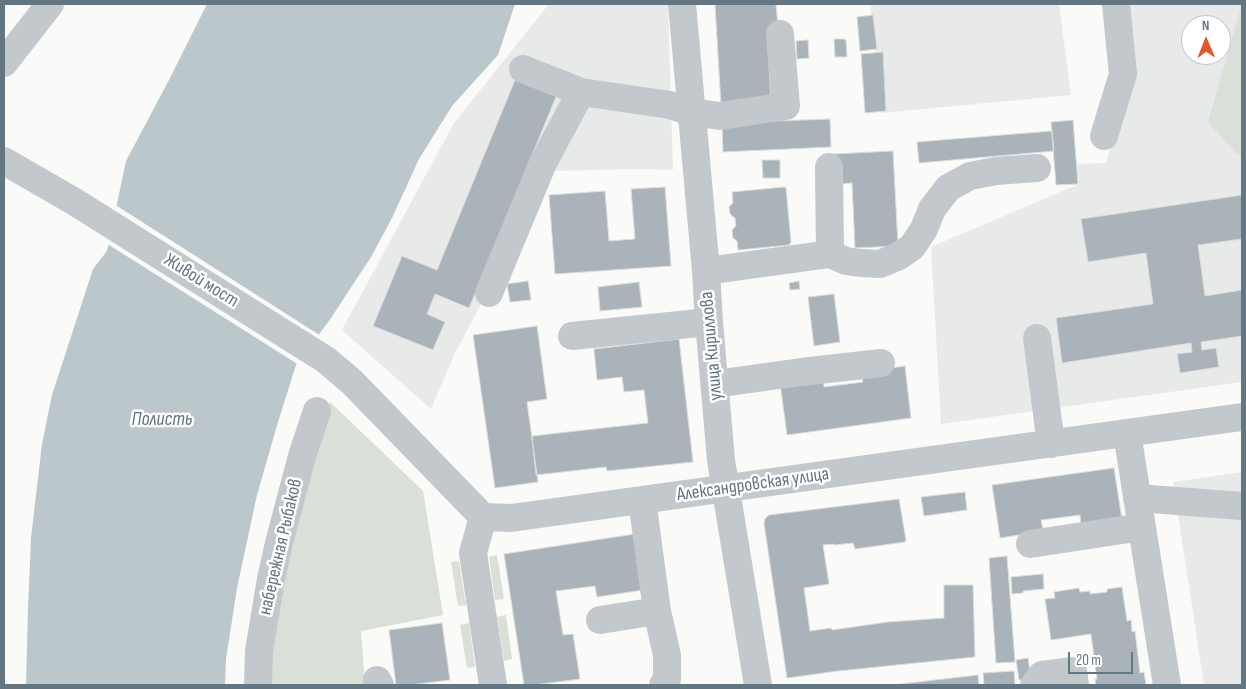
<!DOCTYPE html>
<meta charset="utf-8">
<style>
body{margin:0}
#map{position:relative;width:1246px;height:689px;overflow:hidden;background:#fafaf8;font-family:"Sofia Sans Condensed",sans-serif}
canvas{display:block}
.frame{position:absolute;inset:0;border:5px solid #657683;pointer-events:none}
.north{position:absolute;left:1181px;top:15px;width:50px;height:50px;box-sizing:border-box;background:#fff;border:1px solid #c1c8cd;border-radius:50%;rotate:359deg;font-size:14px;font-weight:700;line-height:20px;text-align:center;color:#657683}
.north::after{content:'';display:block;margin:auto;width:18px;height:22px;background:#e4572e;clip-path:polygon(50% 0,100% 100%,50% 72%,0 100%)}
.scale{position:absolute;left:1068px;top:652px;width:65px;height:22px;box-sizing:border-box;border:2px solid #657683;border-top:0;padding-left:6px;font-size:15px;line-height:18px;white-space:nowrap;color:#657683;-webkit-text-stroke:4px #fff;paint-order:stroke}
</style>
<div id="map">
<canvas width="1246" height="689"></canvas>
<div class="frame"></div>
<div class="north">N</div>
<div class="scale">20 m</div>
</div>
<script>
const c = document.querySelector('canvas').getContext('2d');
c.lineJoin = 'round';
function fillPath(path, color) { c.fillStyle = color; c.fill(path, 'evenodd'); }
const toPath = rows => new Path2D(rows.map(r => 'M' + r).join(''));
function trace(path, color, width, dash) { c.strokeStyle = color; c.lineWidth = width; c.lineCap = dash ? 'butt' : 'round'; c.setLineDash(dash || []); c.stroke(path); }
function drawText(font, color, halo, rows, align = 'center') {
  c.font = font + ' "Sofia Sans Condensed",sans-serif'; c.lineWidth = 5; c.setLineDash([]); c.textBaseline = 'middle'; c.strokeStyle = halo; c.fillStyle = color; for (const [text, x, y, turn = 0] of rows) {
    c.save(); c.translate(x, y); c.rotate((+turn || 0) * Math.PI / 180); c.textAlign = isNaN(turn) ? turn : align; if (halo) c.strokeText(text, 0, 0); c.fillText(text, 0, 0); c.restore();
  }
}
fillPath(toPath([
 [549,4,668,4,673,170,636,169,552,171,454,355,431,409,342,330,454,123],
 [870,4,1059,4,1071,95,881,113],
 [1123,4,1242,4,1242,382,941,424,931,247,1079,184,1077,164,1106,163,1132,73],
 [1191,25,1221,25,1221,55,1191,55],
 [1242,472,1242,685,1204,685,1173,482]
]), '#e8e9e9');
fillPath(toPath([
 [1242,4,1242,157,1236,153,1208,122],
 [330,402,423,491,443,615,361,631,365,685,272,685,272,633,302,495],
 [497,555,504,599,495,600,489,557],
 [459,561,466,605,458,606,451,562],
 [506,615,512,659,504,661,497,617],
 [469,623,475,667,467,668,460,625]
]), '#dadfd7');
fillPath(toPath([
 [207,4,515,4,498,55,452,106,419,159,392,218,371,257,329,321,296,365,278,422,257,495,237,588,226,659,225,685,26,685,28,609,31,538,42,444,52,395,93,269,107,251,126,161,169,80]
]), '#bbc7cb');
fillPath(toPath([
 [114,204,321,336,299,365,106,243]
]), '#fafaf8');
const building = toPath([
 [715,4,776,4,778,28,767,29,771,102,721,105,715,4],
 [873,15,877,49,860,51,857,17,873,15],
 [834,39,845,39,845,40,846,40,847,57,835,57,834,39],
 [808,40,809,58,797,59,796,41,808,40],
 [883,52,886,111,865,113,861,54,883,52],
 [517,75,558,92,469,308,435,294,427,314,445,322,433,350,373,326,402,256,437,270,517,75],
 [830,119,831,147,723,152,722,123,830,119],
 [1073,120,1078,184,1056,185,1051,122,1073,120],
 [1052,131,1054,151,919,163,917,142,1052,131],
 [893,151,898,246,855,248,852,183,836,184,834,154,893,151],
 [762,160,780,160,780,178,763,178,762,160],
 [665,187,671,266,555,274,549,195,605,191,609,241,635,239,631,189,665,187],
 [784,187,786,188,791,242,789,245,739,250,738,249,737,241,733,238,732,230,736,226,735,218,730,214,729,207,733,203,732,192,784,187],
 [1242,195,1242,239,1198,245,1205,296,1242,290,1242,336,1201,342,1202,350,1216,348,1219,367,1180,373,1177,354,1192,352,1191,343,1062,363,1056,318,1153,304,1146,253,1088,262,1081,219,1242,195],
 [528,281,531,300,510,302,507,284,528,281],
 [799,281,800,289,790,290,789,283,799,281],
 [639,282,642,307,600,311,598,287,639,282],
 [834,294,840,342,814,346,808,297,834,294],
 [537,326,547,399,527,402,538,482,495,488,473,335,537,326],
 [679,339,693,462,607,471,606,467,536,475,532,436,648,423,644,390,624,392,622,377,597,380,594,349,679,339],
 [905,366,911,418,787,435,780,383,823,377,824,387,863,382,861,372,905,366],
 [1114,468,1122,520,1081,526,1080,515,1041,520,1043,531,1000,538,992,485,1114,468],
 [965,492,967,510,924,516,921,497,965,492],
 [899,499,906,540,905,542,855,549,853,543,834,545,834,544,823,545,829,584,804,588,810,631,831,628,832,630,888,622,944,618,944,585,973,585,975,657,838,671,787,678,764,523,765,519,769,515,899,499],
 [635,534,643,590,597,597,595,586,556,591,563,635,573,634,580,679,534,685,524,685,504,554,635,534],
 [1007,556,1015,662,996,663,989,558,1007,556],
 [1043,574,1044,589,1023,591,1023,593,1012,594,1011,577,1043,574],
 [1122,587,1127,621,1131,620,1132,632,1135,631,1140,673,1144,672,1146,685,1096,685,1095,679,1097,679,1091,634,1051,640,1045,599,1055,598,1054,592,1079,588,1080,592,1090,591,1090,594,1107,592,1107,589,1122,587],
 [442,623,450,680,409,685,396,685,389,630,442,623],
 [1028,658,1031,678,1019,680,1016,660,1028,658],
 [1014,671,1015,685,984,685,983,673,1014,671],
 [978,675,979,685,892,685,978,675]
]);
fillPath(building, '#aab3b9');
trace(building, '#dcdcda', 1);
trace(toPath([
 [682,4,706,271,709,322,721,460,758,685],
 [4,63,50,4],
 [523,69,581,92,670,105,691,112,720,116,786,106,780,34],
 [1104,136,1123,74,1116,4],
 [4,161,75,202,326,360,352,382,483,517,511,518,1242,417],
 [830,254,846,261,860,263,880,264,899,256,912,247,924,229,932,209,948,188,970,176,996,171,1037,168],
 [706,271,830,254,829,167],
 [489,293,543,163,581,92],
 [572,336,709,322],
 [1037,338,1051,444],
 [715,384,801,372,881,363],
 [1127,433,1167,685],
 [1137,498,1242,506],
 [642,500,657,611,667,655,667,679,663,685],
 [483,517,473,553,493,685],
 [1030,544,1142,527],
 [600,620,657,611],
 [377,680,380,685],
 [258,685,259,651,271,579,279,543,302,456,317,411],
 [1034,685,1042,675,1073,671,1075,685]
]), '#c3c8cc', 28);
drawText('19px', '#657683', '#fff', [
 ["Живой мост",201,281,32],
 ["улица Кириллова",712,346,-95],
 ["Александровская улица",753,485,-8],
 ["набережная Рыбаков",281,547,-77]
]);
drawText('italic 20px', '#60757c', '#fff', [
 ["Полисть",162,420]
]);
</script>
